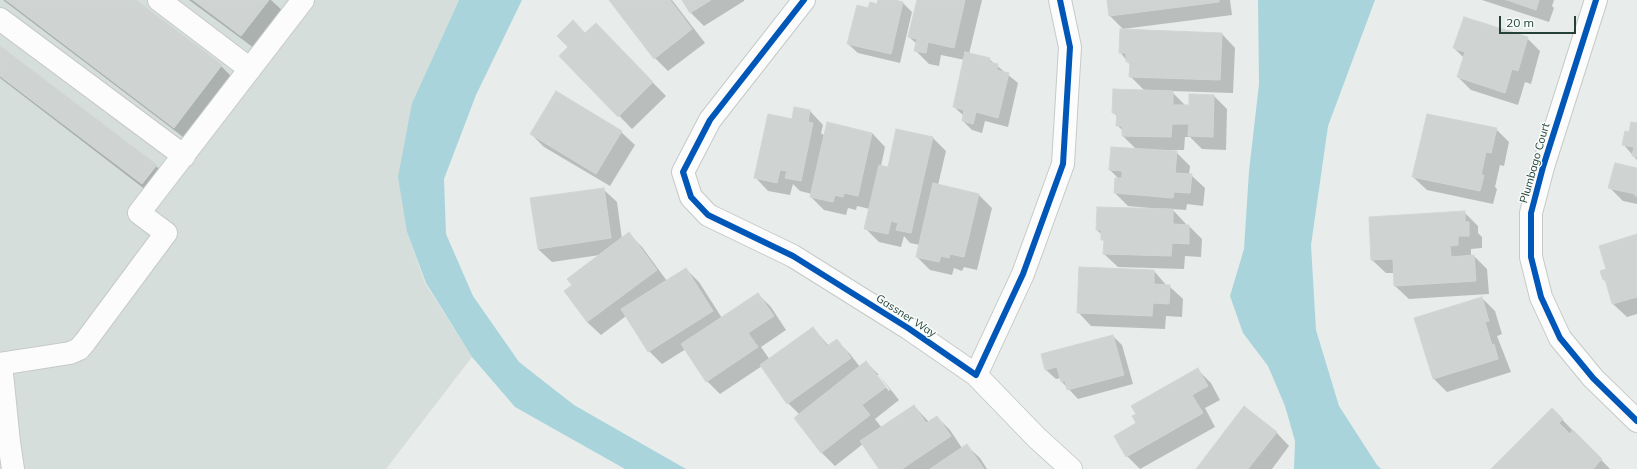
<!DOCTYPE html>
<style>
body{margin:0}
#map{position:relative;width:1637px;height:469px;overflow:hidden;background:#e8edeb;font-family:Mulish,sans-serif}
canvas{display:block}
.scale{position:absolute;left:1499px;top:16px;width:77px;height:18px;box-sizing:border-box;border:2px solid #24423a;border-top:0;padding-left:5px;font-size:12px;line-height:14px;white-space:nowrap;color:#24423a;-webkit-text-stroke:3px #f7fbf9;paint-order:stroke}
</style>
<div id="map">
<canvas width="1637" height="469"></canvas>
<div class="scale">20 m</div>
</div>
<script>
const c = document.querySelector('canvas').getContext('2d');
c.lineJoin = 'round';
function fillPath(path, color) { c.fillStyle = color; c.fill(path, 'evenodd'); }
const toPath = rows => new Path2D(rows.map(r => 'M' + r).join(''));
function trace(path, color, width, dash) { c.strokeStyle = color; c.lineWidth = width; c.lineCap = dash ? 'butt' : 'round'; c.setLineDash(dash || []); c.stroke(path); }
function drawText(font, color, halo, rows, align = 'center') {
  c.font = font + ' Mulish,sans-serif'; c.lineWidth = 3; c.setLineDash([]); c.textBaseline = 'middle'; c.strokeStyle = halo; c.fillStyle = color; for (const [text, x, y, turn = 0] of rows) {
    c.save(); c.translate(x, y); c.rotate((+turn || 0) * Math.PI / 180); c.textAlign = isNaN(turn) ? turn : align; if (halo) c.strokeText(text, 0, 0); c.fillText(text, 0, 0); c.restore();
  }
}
fillPath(toPath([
 [0,0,459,0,412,103,407,232,425,283,472,357,386,469,0,469]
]), '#d6dedb');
fillPath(toPath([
 [459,0,522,0,476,95,444,179,446,234,473,296,519,362,574,405,686,469,625,469,515,407,472,357,426,283,407,232,398,177,412,103],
 [1258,0,1375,0,1328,126,1311,245,1316,330,1339,406,1377,465,1381,469,1294,469,1295,441,1285,406,1268,366,1243,333,1230,296,1244,249,1249,171,1259,84]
]), '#a9d4db');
fillPath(toPath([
 [3,0,134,0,221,66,237,82,191,143],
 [189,0,271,0,286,14,258,51],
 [611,0,672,0,705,43,668,71,655,58],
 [683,0,744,0,744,1,704,26,690,12],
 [879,0,891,0,903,3,912,12,900,63,858,53,848,44,869,9,878,6],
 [918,0,982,0,969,54,989,59,1018,83,1008,127,985,121,982,133,972,130,963,121,964,116,954,107,965,60,941,55,939,66,929,64,915,50,917,44,909,37],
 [1108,0,1230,0,1232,15,1123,29,1110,16],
 [1482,0,1554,0,1552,6,1554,8,1549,22],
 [586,34,609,38,666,96,632,129,561,56],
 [1222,34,1235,48,1233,93,1171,91,1186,106,1214,96,1227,109,1226,150,1202,149,1190,137,1185,137,1184,150,1162,150,1162,151,1176,152,1190,166,1189,175,1191,175,1205,188,1203,206,1187,204,1186,210,1172,209,1186,224,1186,226,1189,226,1202,239,1201,257,1185,256,1184,269,1118,267,1104,254,1105,242,1102,239,1102,235,1097,230,1149,210,1149,208,1128,206,1115,193,1116,179,1119,179,1110,170,1137,150,1123,136,1123,131,1117,125,1118,117,1113,112,1145,91,1130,76,1131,66,1120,52],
 [1527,38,1540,51,1531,84,1525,82,1518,105,1471,90,1458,77,1464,58,1454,48],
 [0,47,156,166,169,179,155,197,0,78],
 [556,93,621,132,635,145,610,186,544,147,531,134],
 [795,108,810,111,823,125,821,133,825,136,872,133,885,147,881,166,889,168,933,138,946,151,938,185,978,194,992,208,977,270,964,267,962,271,954,268,952,275,930,270,917,257,920,245,910,243,904,236,901,247,879,242,866,229,870,209,857,206,856,210,848,208,846,215,824,210,811,197,812,194,800,191,793,184,790,195,768,191,755,177,792,120],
 [1637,124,1637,160,1623,144],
 [1496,129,1509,142,1504,166,1500,165,1495,187,1497,189,1493,204,1427,190,1413,177],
 [1637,169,1637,204,1623,201,1610,188],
 [603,189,617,202,622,239,629,234,642,247,667,281,686,269,699,282,722,318,758,294,771,307,786,330,761,347,770,360,813,328,829,346,837,341,850,354,860,367,866,362,879,375,899,400,875,419,882,428,914,406,929,422,937,417,950,430,962,448,966,445,980,458,987,469,880,469,863,444,835,466,822,453,795,418,799,414,788,403,762,366,720,394,707,381,686,349,662,364,649,351,626,316,601,335,587,322,573,285,600,255,552,262,538,249],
 [876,375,879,375,890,390,889,391],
 [1464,212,1478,226,1478,233,1482,237,1482,248,1471,249,1471,256,1474,256,1487,269,1489,294,1409,299,1395,286,1395,273,1386,273,1372,260,1370,218],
 [1637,235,1637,314,1627,317,1613,304,1607,282,1604,280,1602,272,1608,270],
 [1154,271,1167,286,1169,286,1183,299,1182,317,1166,316,1165,329,1091,326,1078,312],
 [1482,298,1495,311,1502,334,1497,336,1511,372,1447,392,1434,379,1415,318],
 [1113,336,1122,345,1133,384,1078,399,1062,382,1061,378,1056,379,1046,370],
 [1198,370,1211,383,1220,400,1205,408,1215,427,1140,469,1127,456,1137,424],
 [1552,409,1610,469,1493,469],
 [1276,432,1289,446,1272,469,1197,469]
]), '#0003');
const building = toPath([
 [6,0,136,0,222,65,174,128,6,0],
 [193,0,269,0,241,36,193,0],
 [609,0,670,0,692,29,654,59,609,0],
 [682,0,711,0,690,13,682,0],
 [878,0,895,0,903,2,891,54,847,44,857,5,868,8,870,2,877,4,878,0],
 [917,0,965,0,954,48,928,42,926,53,914,51,917,39,908,37,917,0],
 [1107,0,1219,0,1219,2,1109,16,1107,0],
 [1507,0,1539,0,1536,10,1507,0],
 [1464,17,1528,37,1518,71,1512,69,1505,93,1457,77,1465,52,1453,48,1464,17],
 [573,20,585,33,596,23,653,82,618,117,559,56,568,47,557,36,573,20],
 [1120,29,1222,33,1220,80,1129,77,1130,62,1126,62,1126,53,1119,53,1120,29],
 [0,46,157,165,142,184,0,76,0,46],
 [965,52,990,58,989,62,998,64,997,70,1009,73,998,118,976,112,973,124,962,121,964,110,953,107,965,52],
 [1113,89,1173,91,1173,105,1189,105,1189,94,1214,95,1213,137,1188,136,1189,124,1172,124,1171,137,1122,136,1122,126,1116,126,1117,113,1112,113,1113,89],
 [556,91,622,131,596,174,530,134,556,91],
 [794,107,810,110,808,122,813,123,801,181,785,178,787,171,780,170,777,183,754,178,768,114,792,119,794,107],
 [1427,114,1497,128,1491,153,1486,152,1481,175,1484,175,1480,191,1412,177,1427,114],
 [827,122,872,133,858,196,844,193,843,197,835,195,833,202,810,197,827,122],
 [1631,122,1637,123,1637,157,1632,156,1634,147,1622,145,1625,131,1629,132,1631,122],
 [896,129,933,137,911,233,896,230,898,223,891,221,888,234,864,229,879,165,888,167,896,129],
 [1111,147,1177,151,1175,173,1192,174,1190,193,1174,192,1173,198,1114,193,1115,178,1122,178,1122,171,1109,170,1111,147],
 [1615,163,1637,168,1637,196,1635,196,1635,194,1608,188,1615,163],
 [933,183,979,194,964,257,950,254,949,258,941,256,939,262,916,257,933,183],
 [604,188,611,238,538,249,530,198,604,188],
 [1097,207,1173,209,1173,224,1189,225,1189,244,1172,243,1171,256,1103,254,1104,240,1101,240,1101,230,1096,230,1097,207],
 [1465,211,1465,222,1469,222,1469,236,1458,236,1458,245,1450,246,1451,257,1474,255,1476,281,1394,286,1393,259,1371,260,1369,217,1465,211],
 [629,232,657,270,587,322,564,291,572,285,567,279,629,232],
 [1637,234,1637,297,1612,304,1605,279,1603,280,1600,271,1606,269,1599,246,1637,234],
 [1079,267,1154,270,1154,284,1170,285,1169,304,1153,303,1152,316,1077,313,1079,267],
 [686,268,713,311,648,352,621,309,686,268],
 [758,293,774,316,748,333,758,347,706,382,681,344,758,293],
 [1482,297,1489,321,1485,322,1492,345,1494,344,1498,359,1433,379,1414,318,1482,297],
 [813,327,827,346,837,339,851,358,787,404,760,365,813,327],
 [1113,335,1124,375,1067,390,1065,381,1061,382,1057,367,1045,370,1041,354,1113,335],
 [866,361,886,387,862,405,870,415,821,453,794,418,866,361],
 [1198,368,1208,386,1192,395,1203,413,1126,457,1114,436,1136,423,1132,416,1136,414,1131,406,1198,368],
 [914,405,926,423,937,416,951,436,902,469,879,469,860,441,914,405],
 [1244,406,1277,432,1248,469,1196,469,1244,406],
 [1552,408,1563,419,1559,423,1570,434,1573,430,1602,459,1593,469,1491,469,1552,408],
 [967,444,984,469,930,469,967,444]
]);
fillPath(building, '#cfd4d2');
trace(building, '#d1d6d4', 1);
const minor = toPath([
 [159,0,250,69],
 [804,0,710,120,683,172,691,197,708,215,793,256,908,328,976,375,1023,274,1063,164,1070,47,1060,0],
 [1596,0,1543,167,1531,213,1531,257,1541,297,1560,338,1593,378,1637,421],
 [0,19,184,156],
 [0,364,70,353,79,349,85,342,166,233,139,213,303,0],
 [1,364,9,442],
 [976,375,1037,438,1071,469],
 [0,444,9,442,13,469]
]);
trace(minor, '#c5cac8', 24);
trace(minor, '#fcfcfc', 22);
trace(toPath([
 [804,0,710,120,683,172,691,197,708,215,793,256,908,328,976,375,1023,274,1063,164,1070,47,1060,0],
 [1596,0,1543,167,1531,213,1531,257,1541,297,1560,338,1593,378,1637,421]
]), '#0057b8', 6);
drawText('11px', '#24423a', '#f7fbf9', [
 ["Plumbago Court",1535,163,-74],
 ["Gassner Way",906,316,33]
]);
</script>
